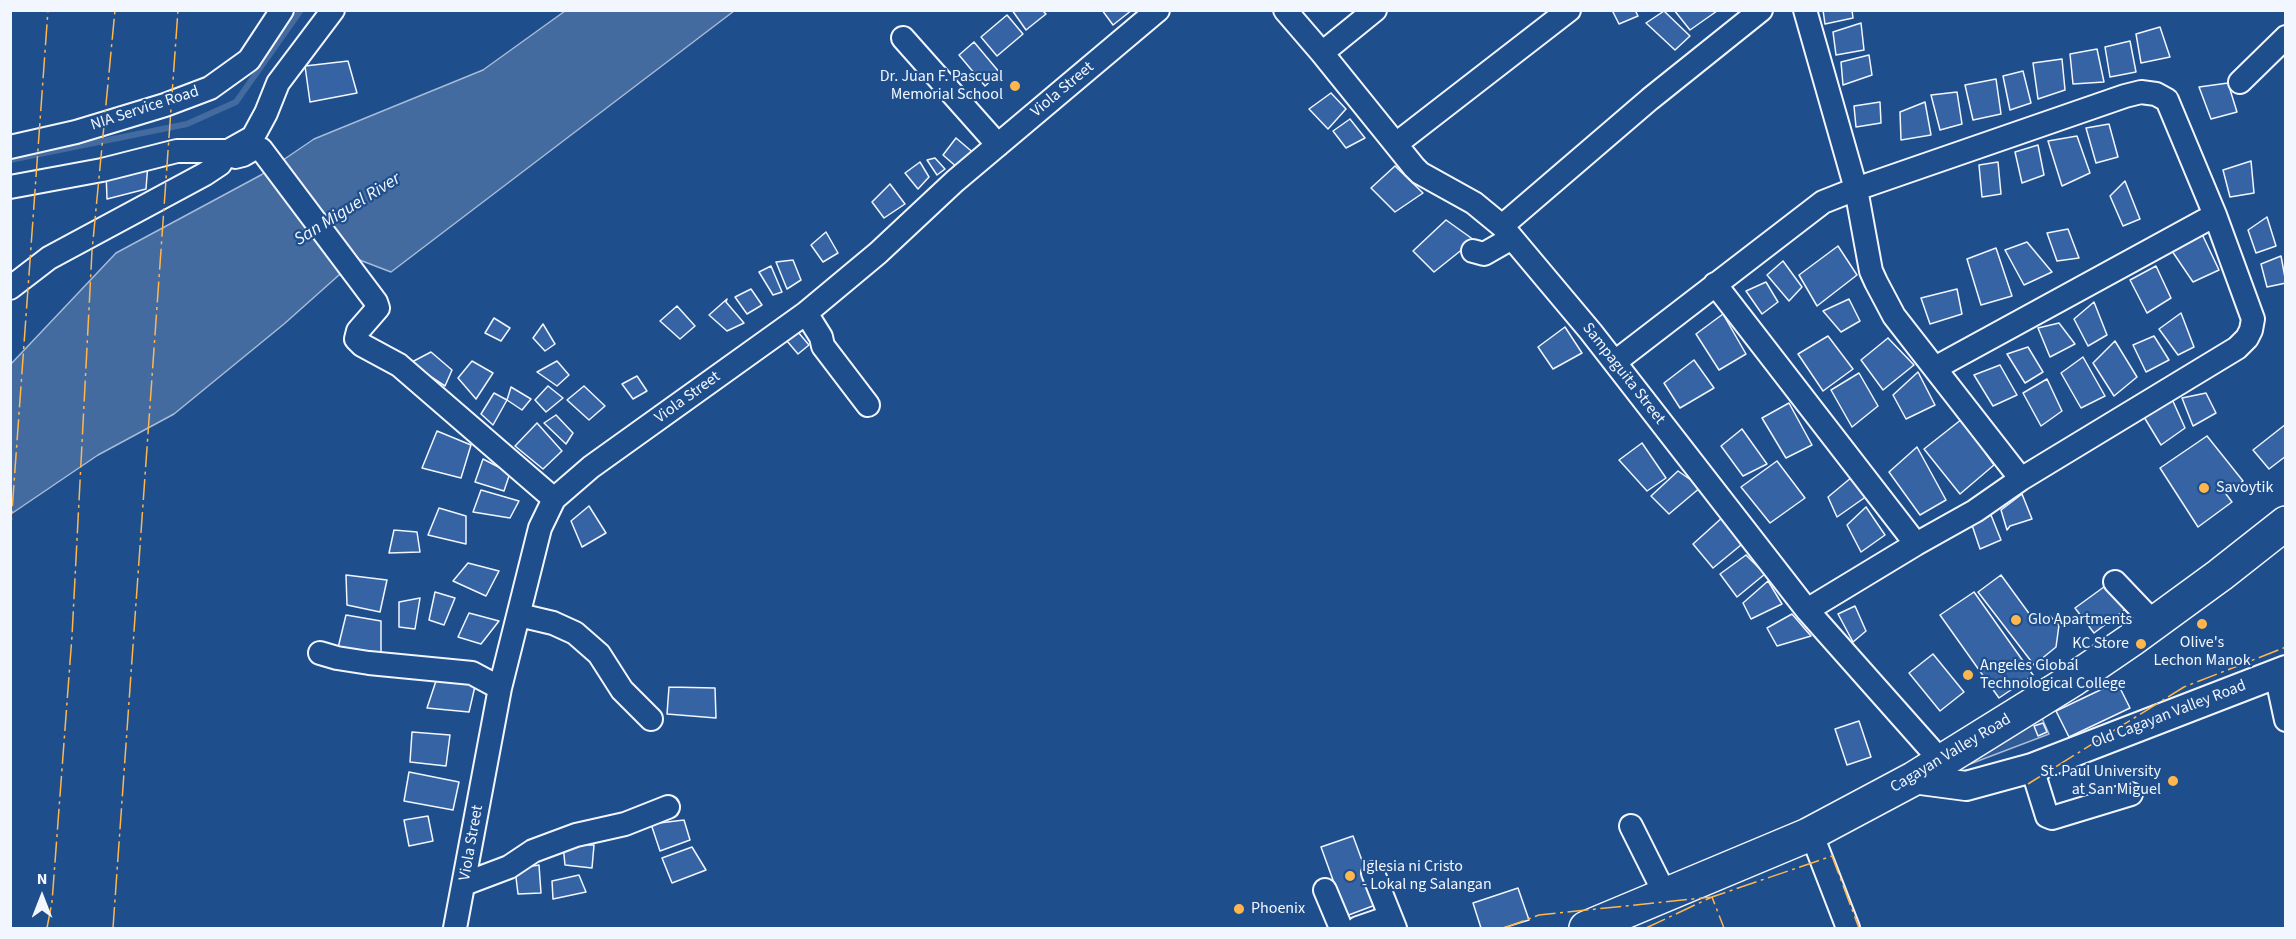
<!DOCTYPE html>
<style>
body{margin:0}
#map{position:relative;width:2296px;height:939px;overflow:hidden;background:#1f4e8c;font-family:"Source Sans 3",sans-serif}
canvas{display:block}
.frame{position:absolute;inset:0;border:12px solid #f2f6ff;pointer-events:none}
.north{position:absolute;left:12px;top:867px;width:60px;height:60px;-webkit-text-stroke:4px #1f4e8c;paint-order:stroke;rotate:0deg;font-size:16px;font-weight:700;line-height:24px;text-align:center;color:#f2f6ff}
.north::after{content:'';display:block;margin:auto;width:21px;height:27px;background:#f2f6ff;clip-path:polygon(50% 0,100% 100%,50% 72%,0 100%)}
</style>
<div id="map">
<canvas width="2296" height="939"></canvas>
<div class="frame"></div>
<div class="north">N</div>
</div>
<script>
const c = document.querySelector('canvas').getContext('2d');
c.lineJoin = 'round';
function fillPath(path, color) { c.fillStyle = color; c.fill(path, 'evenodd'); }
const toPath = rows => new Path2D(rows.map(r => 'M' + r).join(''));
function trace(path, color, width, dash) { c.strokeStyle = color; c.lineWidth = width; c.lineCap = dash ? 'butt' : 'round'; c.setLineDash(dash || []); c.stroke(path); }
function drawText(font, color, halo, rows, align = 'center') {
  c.font = font + ' "Source Sans 3",sans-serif'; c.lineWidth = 4.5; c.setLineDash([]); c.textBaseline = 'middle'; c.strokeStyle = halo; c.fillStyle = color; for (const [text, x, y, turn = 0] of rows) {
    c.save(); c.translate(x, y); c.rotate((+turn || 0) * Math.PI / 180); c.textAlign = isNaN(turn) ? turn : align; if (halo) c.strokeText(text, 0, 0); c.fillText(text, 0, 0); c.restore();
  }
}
const built = toPath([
 [2041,716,2049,734,1970,764,1966,757,2041,716]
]);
fillPath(built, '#305b95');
trace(built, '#a8bbd7', 1.5);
const water = toPath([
 [565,11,734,11,391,272,357,259,284,324,174,414,98,455,11,514,10,365,116,253,261,175,314,139,483,70,565,11]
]);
fillPath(water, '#446ba0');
trace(water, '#a8bbd7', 1.5);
trace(toPath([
 [10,160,187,124,236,102,301,10]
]), '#446ba0', 6);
const building = toPath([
 [1012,10,1042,10,1046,14,1026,30,1012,10],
 [1102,10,1132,10,1113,25,1102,10],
 [1612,10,1635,10,1638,16,1619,24,1612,10],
 [1674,10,1717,10,1717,11,1690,30,1674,10],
 [1823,10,1852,10,1853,18,1825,24,1823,10],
 [1664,11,1690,36,1675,50,1646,23,1664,11],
 [1007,15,1023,34,997,56,981,37,1007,15],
 [1861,23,1864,50,1836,55,1833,32,1861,23],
 [2160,27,2170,57,2141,63,2136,34,2160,27],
 [2130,41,2136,72,2110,77,2105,47,2130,41],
 [974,42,1000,73,985,86,959,55,974,42],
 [2097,49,2104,82,2073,84,2070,54,2097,49],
 [1869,55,1872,75,1843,85,1841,62,1869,55],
 [2062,59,2065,90,2038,99,2033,63,2062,59],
 [348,61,357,93,310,102,305,66,348,61],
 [2023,71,2031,103,2010,110,2003,76,2023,71],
 [1996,79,2001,114,1973,120,1965,85,1996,79],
 [2228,83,2237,112,2211,119,2199,87,2228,83],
 [1957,92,1962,124,1940,130,1931,95,1957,92],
 [1331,93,1346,109,1328,129,1309,109,1331,93],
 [1880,102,1881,123,1856,127,1854,106,1880,102],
 [1925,102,1931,135,1901,140,1900,112,1925,102],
 [1350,119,1365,138,1346,148,1333,131,1350,119],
 [2109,124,2118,157,2096,163,2086,128,2109,124],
 [2077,136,2090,173,2062,186,2048,141,2077,136],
 [956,138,976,155,959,169,943,155,956,138],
 [2038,145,2044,175,2022,183,2015,152,2038,145],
 [935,158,945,169,937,175,927,160,935,158],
 [2251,161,2254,193,2230,197,2223,170,2251,161],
 [920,162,929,177,918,189,905,173,920,162],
 [1998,162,2001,194,1982,197,1979,165,1998,162],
 [148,163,146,189,107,199,106,171,148,163],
 [1395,166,1423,193,1395,212,1371,188,1395,166],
 [2125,181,2140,219,2123,226,2110,196,2125,181],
 [890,184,905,204,884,218,872,202,890,184],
 [2267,217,2276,246,2256,253,2248,230,2267,217],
 [1446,220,1474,240,1434,272,1413,251,1446,220],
 [2068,229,2079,258,2057,261,2047,233,2068,229],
 [826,232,838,253,823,262,811,245,826,232],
 [2202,234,2219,270,2193,282,2172,251,2202,234],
 [2027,242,2052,272,2024,285,2005,250,2027,242],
 [1838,246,1857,275,1817,306,1799,275,1838,246],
 [1996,248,2012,296,1981,305,1967,259,1996,248],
 [2281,256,2286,283,2267,287,2261,264,2281,256],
 [793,260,801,280,787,289,776,262,793,260],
 [1783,261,1802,287,1789,301,1767,275,1783,261],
 [771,266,782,292,773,295,759,272,771,266],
 [2156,266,2171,298,2147,313,2130,280,2156,266],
 [1766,282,1778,302,1762,314,1746,291,1766,282],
 [751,289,762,305,747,314,735,297,751,289],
 [1957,289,1962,314,1930,324,1921,298,1957,289],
 [727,299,726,302,744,323,727,331,709,315,727,299],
 [1849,299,1860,321,1841,332,1823,311,1849,299],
 [2094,302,2107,335,2088,346,2074,319,2094,302],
 [677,306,695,326,680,339,660,321,677,306],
 [2181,313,2194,347,2178,355,2159,329,2181,313],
 [1723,314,1746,354,1719,370,1696,334,1723,314],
 [494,318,510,328,501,341,485,333,494,318],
 [2059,323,2075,344,2050,357,2038,328,2059,323],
 [543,324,555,344,545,351,533,338,543,324],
 [1565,327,1582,353,1553,369,1538,347,1565,327],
 [798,332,809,345,798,354,787,341,798,332],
 [1828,336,1853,369,1823,391,1798,354,1828,336],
 [2154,336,2169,360,2146,372,2133,345,2154,336],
 [1888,338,1914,365,1883,390,1861,360,1888,338],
 [2115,341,2137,377,2114,396,2093,363,2115,341],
 [2028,347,2043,372,2025,383,2007,354,2028,347],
 [431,352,452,370,445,386,410,363,431,352],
 [2083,357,2105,396,2081,408,2061,373,2083,357],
 [1694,360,1714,388,1680,408,1664,383,1694,360],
 [472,361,493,373,476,399,458,378,472,361],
 [557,361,569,375,557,386,537,372,557,361],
 [2000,365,2017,395,1993,406,1974,375,2000,365],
 [1918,372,1935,405,1906,419,1893,395,1918,372],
 [1859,373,1878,406,1852,427,1831,390,1859,373],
 [637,376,647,391,633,399,622,384,637,376],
 [2047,379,2062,411,2041,426,2023,393,2047,379],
 [548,386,563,398,546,412,535,400,548,386],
 [584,386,605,406,589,420,567,400,584,386],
 [511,387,531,399,522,410,507,400,511,387],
 [494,393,507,400,493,425,481,414,494,393],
 [2206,393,2216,413,2193,426,2182,398,2206,393],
 [2172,399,2185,428,2161,445,2144,417,2172,399],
 [1789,403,1812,445,1786,458,1762,418,1789,403],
 [556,415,573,433,566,444,544,423,556,415],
 [1962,419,1994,465,1960,494,1924,449,1962,419],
 [537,423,562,451,543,469,515,446,537,423],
 [2286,424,2286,456,2269,469,2253,450,2286,424],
 [1742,429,1767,464,1743,476,1721,446,1742,429],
 [437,431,471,445,461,478,422,468,437,431],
 [2207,436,2243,481,2226,494,2232,502,2198,527,2160,468,2207,436],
 [1642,443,1666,478,1647,491,1619,460,1642,443],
 [1917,447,1946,500,1920,515,1889,472,1917,447],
 [483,459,510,473,504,491,475,482,483,459],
 [1777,461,1805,498,1770,523,1741,487,1777,461],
 [1678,471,1701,487,1669,514,1651,496,1678,471],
 [1852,477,1867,496,1837,517,1828,497,1852,477],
 [481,490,519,501,510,518,473,512,481,490],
 [2022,494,2032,519,2010,526,2007,530,2001,510,2022,494],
 [589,506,606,533,582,547,571,521,589,506],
 [1866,507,1885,535,1861,552,1847,525,1866,507],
 [439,508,466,516,466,544,428,535,439,508],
 [1991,515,2001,540,1980,549,1972,525,1991,515],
 [1724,516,1741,545,1713,568,1693,544,1724,516],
 [394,530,417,532,420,552,389,553,394,530],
 [1746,555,1765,574,1737,597,1720,574,1746,555],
 [468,563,499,571,486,596,453,581,468,563],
 [346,575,387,580,380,612,347,605,346,575],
 [2001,575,2036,623,2050,616,2059,625,2056,647,2034,665,1978,592,2001,575],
 [1768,581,1782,604,1751,619,1743,603,1768,581],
 [2108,584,2126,609,2094,633,2075,608,2108,584],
 [435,592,455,598,444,625,429,620,435,592],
 [1974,592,2033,675,1999,698,1940,615,1974,592],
 [420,598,415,629,399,627,399,602,420,598],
 [1855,606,1866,631,1853,642,1838,614,1855,606],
 [469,613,499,621,481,644,458,637,469,613],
 [1792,614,1811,636,1777,646,1767,628,1792,614],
 [346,615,381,621,381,656,337,652,346,615],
 [1933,654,1964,692,1940,711,1909,673,1933,654],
 [438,675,476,682,469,712,427,708,438,675],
 [2117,682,2130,708,2069,737,2056,711,2117,682],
 [669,687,715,688,716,718,667,714,669,687],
 [1859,721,1871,757,1847,765,1835,729,1859,721],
 [2043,723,2047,732,2038,736,2034,726,2043,723],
 [412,732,450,735,446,766,410,762,412,732],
 [409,772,459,782,453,810,404,801,409,772],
 [428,816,433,841,409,846,404,820,428,816],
 [684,820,690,840,660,851,651,824,684,820],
 [1353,836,1378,904,1346,916,1321,847,1353,836],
 [563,845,594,845,592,868,565,865,563,845],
 [692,847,706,870,672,883,662,858,692,847],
 [539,865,541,893,518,894,515,869,539,865],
 [579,875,586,892,553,899,552,881,579,875],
 [1518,888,1529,920,1503,928,1481,928,1473,903,1518,888]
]);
fillPath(building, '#3563a3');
trace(building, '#f2f6ff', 1.5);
const minor = toPath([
 [1285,10,1322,53,1414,167,1420,173,1474,203,1502,226,1591,332,1807,610,1941,761],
 [1805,10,1856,189,1871,271,1876,282,1894,316,2021,479],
 [903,38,998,145],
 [1322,53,1375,10],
 [2240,82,2286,37],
 [1396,144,1569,10],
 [10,147,76,132,165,105,210,88,249,60,282,10],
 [10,187,102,170,177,151,228,151,253,137,266,113,278,83,333,10],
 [1502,226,1650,99,1761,10],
 [1473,251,1484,254,1512,238],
 [1715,284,1916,544],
 [10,288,49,258,205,174,220,164,228,151,235,157,243,155,255,148,261,149,376,302,378,308,358,331,356,339,362,345,399,365,554,499],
 [806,313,821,337,823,346,868,405],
 [1615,362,1823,202,1856,189,2125,96,2141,92,2156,94,2167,100,2215,215,2253,319,2251,330,2247,338,2237,348,2021,479,1975,511,1916,544,1807,610],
 [1935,368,2215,215],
 [2115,582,2154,623],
 [519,615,553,623,575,633,599,654,622,690,651,719],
 [320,653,337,658,369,663,472,673,500,688],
 [2276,674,2286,720],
 [2032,768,2047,816,2052,818,2131,794],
 [1631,826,1666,896],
 [1808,835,1817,848,1848,928],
 [1373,873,1395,928],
 [464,884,509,867,533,851,576,835,625,824,668,807],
 [1325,890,1341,928],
 [455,928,500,688,540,528,554,499,591,467,806,313,878,253,955,181,1158,10],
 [1358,928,1390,917]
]);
const major = toPath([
 [1913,779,1966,786,2032,768,2286,670]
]);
const highway = toPath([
 [1586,928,1808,835,1913,779,2074,679,2131,640,2220,575,2286,523]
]);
trace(minor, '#f2f6ff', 26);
trace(major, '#f2f6ff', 32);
trace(highway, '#f2f6ff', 36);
trace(minor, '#1f4e8c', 22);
trace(major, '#1f4e8c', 28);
trace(highway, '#1f4e8c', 33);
trace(toPath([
 [10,539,48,10],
 [2028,784,2184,687,2286,647],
 [47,928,52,902,72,636,92,251,115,10],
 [113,928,178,10],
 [1504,928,1539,915,1712,897,1724,928],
 [1646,928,1712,897,1832,856,1859,928]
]), '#ffb74d', 1.5, [21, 4.5, 3, 4.5]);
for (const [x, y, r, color] of [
 [1015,86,6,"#ffb74d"],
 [2204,488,6,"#ffb74d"],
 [2016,620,6,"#ffb74d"],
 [2202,624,6,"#ffb74d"],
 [2141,644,6,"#ffb74d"],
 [1968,675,6,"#ffb74d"],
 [2173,781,6,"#ffb74d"],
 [1350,876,6,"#ffb74d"],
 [1239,909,6,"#ffb74d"]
]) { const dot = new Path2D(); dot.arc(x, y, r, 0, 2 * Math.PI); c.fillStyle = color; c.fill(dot); trace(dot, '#1f4e8c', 2); }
drawText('16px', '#f2f6ff', '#1f4e8c', [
 ["Dr. Juan F. Pascual",1003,77,"right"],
 ["Memorial School",1003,95,"right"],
 ["Savoytik",2216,488],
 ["Glo Apartments",2028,620],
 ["Olive's",2202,643,"center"],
 ["Lechon Manok",2202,661,"center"],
 ["KC Store",2129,644,"right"],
 ["Angeles Global",1980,666],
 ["Technological College",1980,684],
 ["St. Paul University",2161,772,"right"],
 ["at San Miguel",2161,790,"right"],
 ["Iglesia ni Cristo",1362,867],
 ["- Lokal ng Salangan",1362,885],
 ["Phoenix",1251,909]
], 'left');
drawText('16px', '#f2f6ff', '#1f4e8c', [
 ["Viola Street",1063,90,-40],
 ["NIA Service Road",145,109,-18],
 ["Sampaguita Street",1623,374,52],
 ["Viola Street",688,398,-36],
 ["Old Cagayan Valley Road",2169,715,-21],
 ["Cagayan Valley Road",1951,754,-31],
 ["Viola Street",472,843,-80]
]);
drawText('italic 18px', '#f2f6ff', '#1f4e8c', [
 ["San Miguel River",348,210,-32]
]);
</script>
